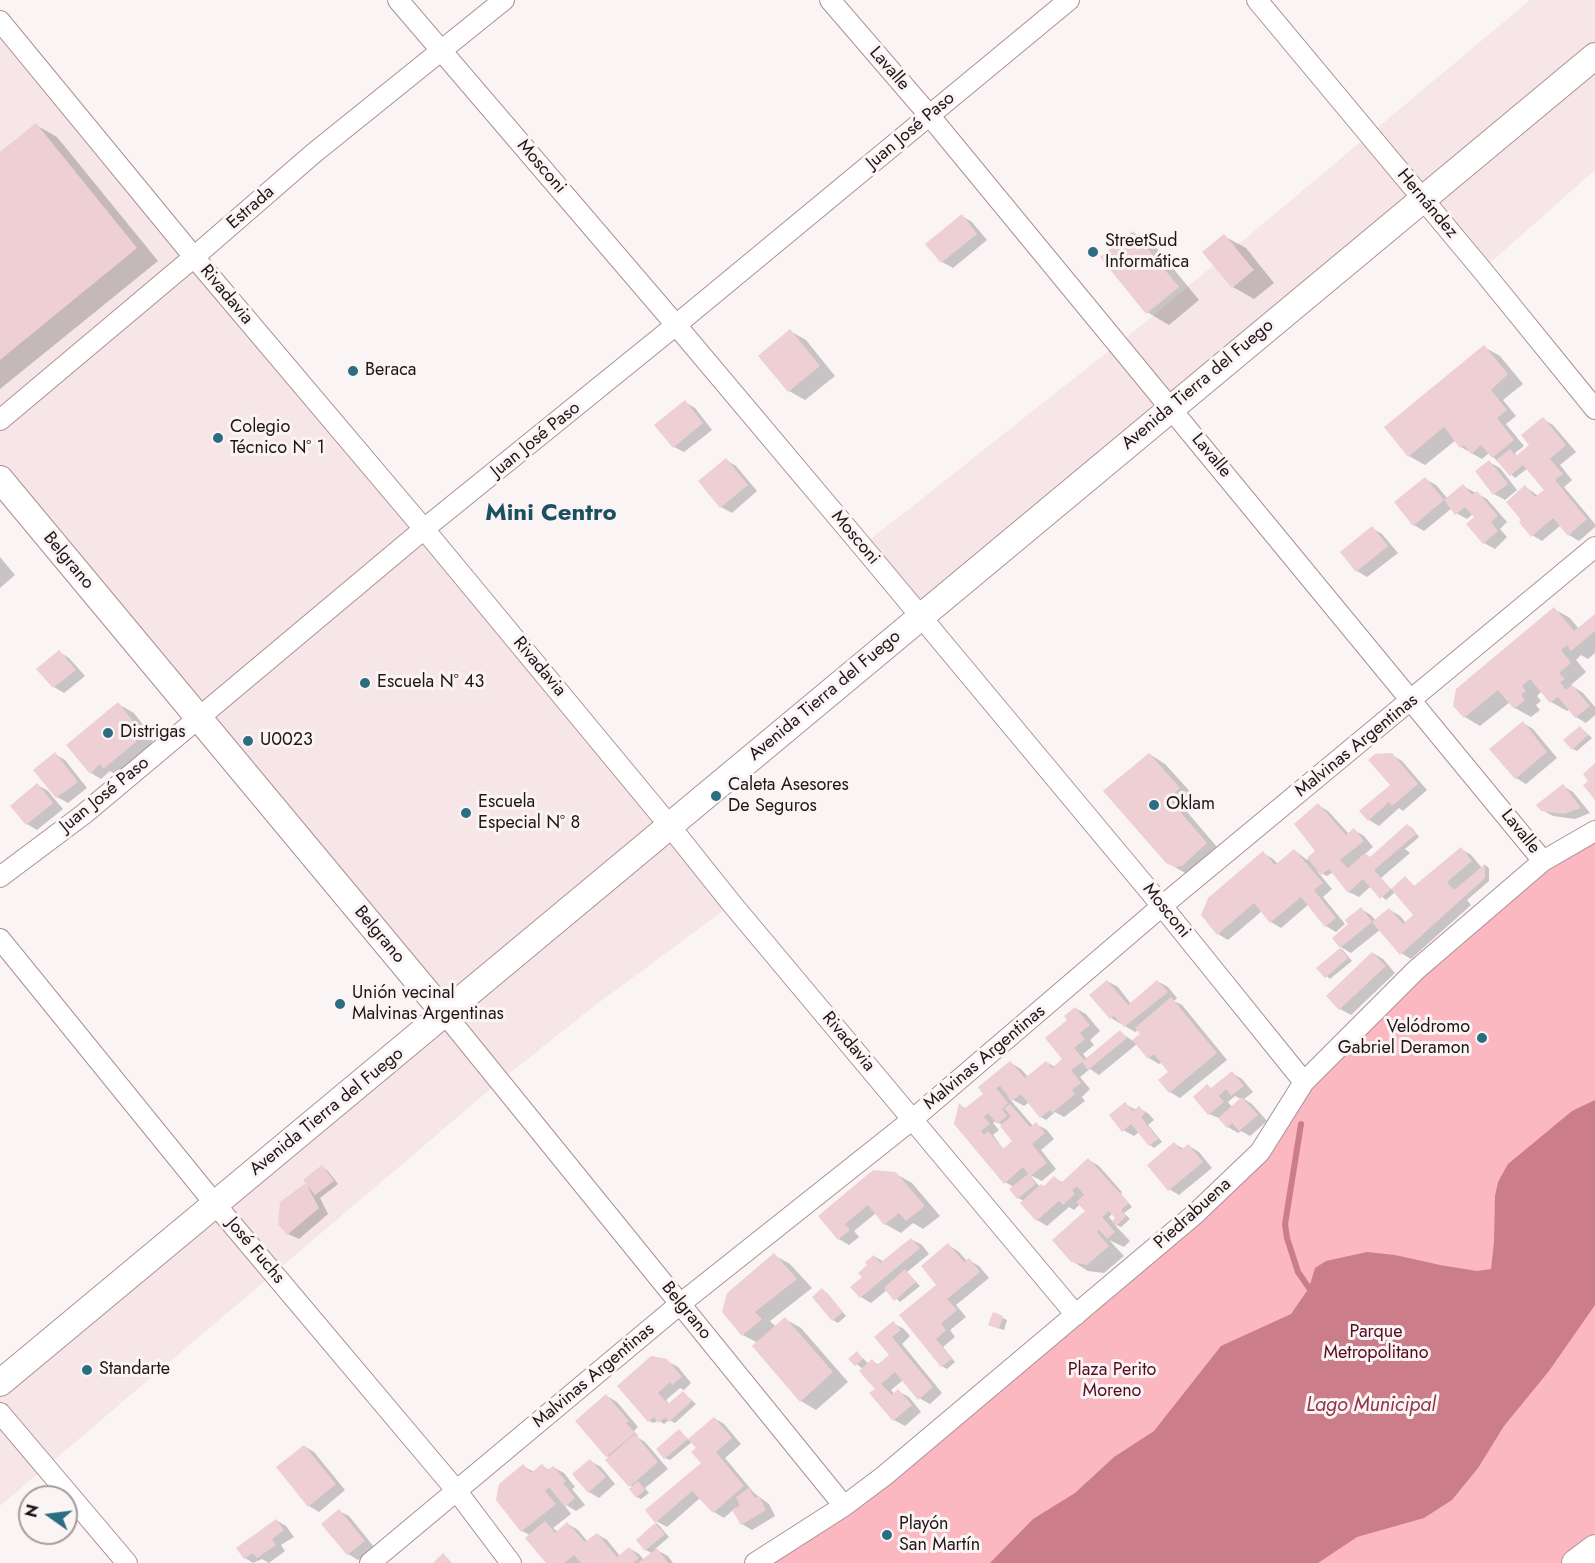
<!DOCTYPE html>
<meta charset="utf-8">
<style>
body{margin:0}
#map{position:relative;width:1595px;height:1563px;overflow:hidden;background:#fbf4f5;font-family:Jost,sans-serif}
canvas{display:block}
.north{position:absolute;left:18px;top:1485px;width:60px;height:60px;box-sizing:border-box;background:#fbf4f5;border:2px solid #a39b9c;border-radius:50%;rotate:284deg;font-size:16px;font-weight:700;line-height:24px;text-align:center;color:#201517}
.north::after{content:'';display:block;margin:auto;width:21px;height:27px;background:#2c6e81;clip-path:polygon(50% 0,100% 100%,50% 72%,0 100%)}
</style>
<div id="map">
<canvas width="1595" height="1563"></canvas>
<div class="north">N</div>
</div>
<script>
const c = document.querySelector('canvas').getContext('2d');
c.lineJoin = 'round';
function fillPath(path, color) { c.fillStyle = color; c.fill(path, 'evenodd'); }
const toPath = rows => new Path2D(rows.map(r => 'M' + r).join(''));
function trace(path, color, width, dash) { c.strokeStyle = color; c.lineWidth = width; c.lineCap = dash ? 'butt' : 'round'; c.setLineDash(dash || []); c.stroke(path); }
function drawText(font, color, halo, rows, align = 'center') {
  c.font = font + ' Jost,sans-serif'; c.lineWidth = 6; c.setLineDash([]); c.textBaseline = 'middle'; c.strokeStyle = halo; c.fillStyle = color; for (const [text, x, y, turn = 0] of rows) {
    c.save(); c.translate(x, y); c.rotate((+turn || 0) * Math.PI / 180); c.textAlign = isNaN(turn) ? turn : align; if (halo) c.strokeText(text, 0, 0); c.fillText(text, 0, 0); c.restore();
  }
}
fillPath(toPath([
 [1530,0,1595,0,1595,170,1482,270,1424,201,920,617,862,546,1148,320],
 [0,21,732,904,585,1013,500,1081,0,1506,0,1383,445,1014,0,479]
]), '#f6e6e7');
fillPath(toPath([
 [1595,831,1595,1563,755,1563,844,1506,1260,1152,1304,1082,1416,970]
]), '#fbb8c1');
fillPath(toPath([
 [1595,1100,1595,1305,1549,1371,1504,1426,1478,1468,1452,1500,1424,1518,1357,1537,1318,1563,990,1563,1033,1519,1075,1493,1114,1457,1154,1431,1221,1346,1291,1314,1309,1288,1315,1268,1326,1261,1367,1252,1395,1255,1440,1265,1477,1271,1491,1269,1494,1242,1495,1196,1498,1182,1508,1164,1572,1111]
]), '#cc7d8a');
fillPath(toPath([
 [36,125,57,137,158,261,0,389,0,154],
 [962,216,972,222,987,240,953,268,942,262,927,244],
 [1133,232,1154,245,1199,300,1169,325,1147,312],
 [1224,236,1246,248,1274,283,1254,299,1233,287],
 [790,331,806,340,835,376,805,400,789,391,760,356],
 [1484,347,1500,356,1523,384,1503,400,1516,416,1506,424,1524,446,1515,453,1517,457,1532,445,1543,419,1553,425,1576,452,1560,465,1572,480,1564,487,1595,524,1595,527,1579,541,1569,535,1561,525,1542,541,1532,535,1526,487,1538,496,1546,490,1528,468,1515,478,1489,453,1482,459,1461,447,1456,440,1425,465,1409,456],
 [685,402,695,408,712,430,684,452,674,447],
 [726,460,736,466,757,491,732,513,721,507,700,481],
 [1489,462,1500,468,1517,490,1505,500,1494,494],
 [1425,479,1436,485,1448,499,1463,486,1487,499,1507,522,1500,529,1507,537,1495,549,1484,543,1468,524,1476,517,1473,514,1467,519,1456,513,1452,508,1424,531,1414,525],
 [1372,528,1382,534,1398,553,1367,577,1357,571,1342,552],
 [0,557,15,575,0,588],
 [1554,609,1570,618,1579,629,1595,616,1595,653,1588,659,1581,655,1576,660,1586,672,1571,685,1583,693,1595,707,1595,715,1586,723,1576,717,1570,709,1567,711,1551,702,1542,691,1537,696,1541,701,1536,705,1540,710,1531,717,1515,708,1510,702,1480,726,1465,717],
 [59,652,69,658,85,676,64,693,54,687,38,669],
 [118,704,134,713,153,738,151,751,120,777,110,771,101,779,91,773],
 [1523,723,1533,729,1557,758,1526,784,1516,778],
 [1580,727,1592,738,1577,751,1573,749],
 [55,754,65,760,87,788,68,803,57,797,35,770],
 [1149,754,1165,764,1195,797,1183,807,1222,853,1187,874,1171,865],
 [1392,755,1402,761,1427,790,1403,811,1399,808,1379,826,1369,820,1393,785],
 [38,785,48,791,63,809,37,830,27,824],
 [1563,786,1573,792,1590,813,1575,819,1553,816,1542,810],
 [1318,805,1328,811,1349,834,1354,830,1364,836,1373,847,1365,854,1371,858,1407,825,1412,828,1419,837,1405,849,1410,853,1381,878,1392,890,1405,878,1416,887,1461,849,1471,855,1482,868,1485,865,1489,868,1489,881,1467,900,1471,905,1411,959,1401,953,1381,929,1351,953,1341,947,1334,939,1350,924,1361,909,1371,915,1376,921,1390,910,1400,916,1406,923,1416,915,1395,892,1386,900,1371,886,1359,897,1349,892,1333,872,1327,876,1317,871,1332,889,1323,897,1345,924,1336,932,1326,926,1309,904,1281,928,1271,922,1262,911,1228,940,1218,934,1263,853,1273,859,1278,864,1294,850,1307,860,1315,853],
 [1342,949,1352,961,1330,979,1318,968],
 [1373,953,1383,959,1395,973,1351,1015,1340,1009,1328,996],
 [1107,981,1118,987,1131,1004,1157,981,1168,987,1177,998,1174,1001,1182,1005,1227,1060,1180,1098,1170,1092,1170,1072,1162,1062,1159,1064,1149,1058,1137,1044,1099,1075,1090,1069,1080,1077,1090,1089,1082,1097,1085,1101,1064,1117,1055,1112,1046,1120,1041,1117,1029,1102,1024,1106,1008,1097,1033,1126,1036,1124,1047,1130,1054,1139,1041,1150,1056,1169,1042,1181,1030,1175,1040,1187,1044,1188,1055,1178,1063,1183,1089,1160,1099,1166,1122,1192,1121,1194,1132,1207,1124,1213,1130,1219,1121,1227,1114,1224,1130,1241,1124,1247,1109,1240,1124,1256,1104,1273,1088,1271,1072,1261,1087,1211,1080,1204,1074,1210,1069,1207,1047,1226,1037,1220,1024,1201,1018,1198,1014,1187,1005,1182,960,1105,966,1109,985,1094,1011,1063,1021,1069,1028,1077,1046,1062,1055,1067,1064,1060,1069,1020,1075,1008,1086,1014,1100,1031,1090,1040,1094,1045,1083,1054,1087,1059,1120,1032,1133,1041,1145,1038,1138,1030,1135,1032,1111,1018,1091,995],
 [996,1121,1002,1125,1015,1142,1004,1150,993,1135,999,1130,993,1123],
 [1113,1213,1118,1218,1113,1222,1109,1217],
 [1232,1073,1242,1079,1253,1092,1244,1099,1252,1104,1267,1121,1250,1136,1241,1131,1238,1133,1228,1127,1221,1119,1209,1114,1212,1089],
 [1235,1096,1241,1099,1232,1107,1228,1102],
 [1125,1104,1136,1110,1139,1108,1149,1114,1154,1120,1148,1125,1162,1142,1154,1148,1150,1145,1139,1132,1134,1136,1123,1130],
 [1175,1144,1184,1149,1189,1146,1199,1152,1212,1168,1179,1195,1169,1189],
 [322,1167,327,1170,338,1184,320,1198,328,1214,299,1239,288,1234,279,1223],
 [896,1174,912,1183,940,1216,923,1229,913,1223,901,1233,885,1224,876,1213,854,1231,859,1237,849,1245,839,1239,820,1216],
 [911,1239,922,1245,929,1254,907,1272,920,1286,900,1302,887,1290,871,1303,861,1297,864,1277,874,1256,884,1262],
 [948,1245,958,1251,967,1261,969,1260,979,1266,989,1278,956,1305,966,1317,950,1330,955,1337,943,1347,955,1362,947,1369,942,1366,901,1316,939,1285],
 [774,1255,790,1264,812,1288,770,1321,776,1327,785,1319,801,1328,848,1382,816,1410,801,1401,758,1343,743,1335],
 [822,1290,827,1293,846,1316,838,1323,833,1320],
 [994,1314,1007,1320,1004,1330,995,1327],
 [893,1323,904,1329,910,1336,902,1344,942,1393,930,1404,919,1398,903,1380,891,1390,895,1395,898,1391,909,1397,921,1412,905,1426,894,1420,872,1393,877,1390,863,1369,850,1359,857,1353,869,1364,872,1361,879,1365,891,1355,876,1337],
 [667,1361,678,1367,691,1383,684,1390,680,1388,666,1400,670,1405,684,1393,696,1404,675,1423,669,1420,664,1424,658,1420,654,1423,649,1421],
 [607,1396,617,1402,638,1427,634,1431,638,1436,637,1437,645,1442,668,1469,645,1488,649,1493,641,1499,637,1497,633,1488,607,1456],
 [714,1418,724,1424,741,1444,725,1458,754,1493,769,1504,775,1516,752,1530,742,1524,733,1510,724,1518,714,1512,700,1498,667,1527,656,1521,703,1463,698,1448,692,1442,670,1460,665,1458,679,1431,689,1440],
 [304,1446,314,1452,345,1490,319,1512,309,1506],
 [590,1461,601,1467,615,1484,599,1498,589,1492],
 [523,1466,534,1472,542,1466,550,1470,553,1467,564,1473,575,1487,572,1489,585,1505,576,1511,563,1503,571,1514,553,1528,558,1532,568,1524,578,1530,588,1542,597,1534,607,1540,620,1556,629,1548,639,1554,644,1560,653,1554,646,1550,638,1540,657,1523,669,1537,655,1549,668,1556,673,1563,547,1563,530,1535,522,1531,498,1500],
 [339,1511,349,1516,374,1547,358,1560,348,1554],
 [276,1520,286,1526,294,1537,281,1545,285,1551,269,1563,262,1559,253,1563,245,1558]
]), '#0003');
trace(toPath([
 [1301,1124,1285,1224,1287,1238,1298,1272,1309,1288]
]), '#cc7d8a', 6);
fillPath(toPath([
 [36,123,137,248,0,360,0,152],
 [962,214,977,234,941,263,925,244],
 [1133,231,1179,287,1146,314,1100,257],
 [1224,234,1254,270,1232,288,1202,252],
 [790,329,820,366,788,392,758,356],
 [1484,345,1508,374,1491,390,1507,410,1497,418,1514,440,1492,458,1481,445,1471,454,1464,445,1460,448,1444,427,1408,457,1384,427],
 [685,400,703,423,673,448,654,425],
 [1543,417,1566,445,1550,459,1563,474,1555,480,1587,519,1568,536,1553,518,1531,537,1519,522,1521,520,1506,502,1525,485,1535,497,1544,490,1523,465,1510,476,1496,460,1510,449,1516,456,1529,445,1521,435],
 [726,458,748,485,720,508,698,481],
 [1489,460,1508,484,1493,495,1475,471],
 [1425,477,1444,500,1413,526,1394,502],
 [1463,484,1472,495,1477,491,1498,516,1491,522,1498,531,1483,544,1466,524,1474,517,1465,507,1455,515,1444,500],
 [1372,526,1388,546,1356,572,1340,552],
 [1554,607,1574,631,1595,614,1595,631,1571,651,1567,645,1561,650,1571,663,1559,673,1565,679,1560,682,1566,690,1572,685,1590,706,1575,718,1558,697,1550,703,1530,679,1522,686,1526,691,1521,695,1525,700,1514,709,1498,690,1464,718,1453,706,1456,689],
 [59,650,76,670,53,688,36,669],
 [118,702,138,728,136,742,103,769,100,764,90,774,66,745],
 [1523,721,1547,752,1515,779,1489,749],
 [1580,726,1588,735,1572,750,1563,740],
 [55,752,78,782,56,798,33,770],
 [1149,753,1180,788,1168,798,1207,843,1182,866,1175,867,1166,863,1103,791],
 [1392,753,1418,784,1392,806,1389,802,1368,821,1359,811,1390,785,1368,760,1375,754],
 [1595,763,1595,800,1583,785,1588,781,1583,774],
 [37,783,53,803,26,825,10,806],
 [1563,784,1581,808,1564,814,1541,811,1536,805],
 [1318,803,1346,835,1354,828,1364,841,1340,860,1348,868,1365,853,1370,857,1407,824,1416,834,1374,870,1391,889,1380,899,1363,879,1348,893,1329,869,1321,875,1307,858,1315,851,1294,824],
 [1461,847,1472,861,1447,882,1454,890,1485,864,1485,878,1400,955,1372,922,1389,908,1403,924,1413,915,1391,889,1405,876,1414,886],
 [1294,849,1323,883,1314,890,1336,918,1325,927,1301,897,1270,923,1254,903,1217,935,1201,915,1208,898,1263,851,1275,865],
 [1361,907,1372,922,1340,948,1332,938,1348,924,1345,920],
 [1340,948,1348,958,1325,978,1316,968],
 [1372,952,1386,966,1339,1010,1326,996],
 [1107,980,1128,1005,1157,980,1168,992,1124,1027,1114,1016,1110,1019,1089,995],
 [1171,997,1217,1053,1169,1093,1158,1080,1168,1072,1154,1054,1148,1059,1132,1040,1140,1034,1135,1028],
 [1075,1007,1090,1025,1080,1033,1085,1039,1074,1048,1084,1060,1120,1030,1127,1038,1088,1070,1082,1062,1071,1070,1081,1083,1072,1090,1075,1094,1052,1113,1050,1110,1040,1118,1021,1094,1012,1101,1000,1086,996,1088,1008,1103,1002,1109,1007,1116,997,1124,988,1113,984,1117,990,1124,981,1131,984,1135,988,1131,1003,1149,1012,1141,1000,1126,1011,1116,1004,1108,1010,1104,1030,1127,1036,1122,1045,1133,1032,1144,1047,1163,1030,1176,1036,1184,1017,1199,1009,1189,1028,1174,1023,1167,1004,1184,954,1124,959,1103,964,1109,983,1094,978,1087,1010,1061,1025,1078,1046,1061,1052,1068,1062,1059,1045,1038,1067,1020,1064,1016],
 [1232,1071,1244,1086,1231,1096,1226,1089,1219,1096,1224,1102,1208,1115,1193,1097,1207,1084,1211,1088],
 [1242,1097,1258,1115,1239,1131,1232,1123,1227,1128,1218,1118],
 [1125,1102,1133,1111,1139,1106,1145,1113,1141,1117,1158,1139,1149,1146,1131,1124,1122,1132,1109,1115],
 [1174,1142,1181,1150,1188,1144,1203,1162,1168,1191,1147,1165],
 [1088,1158,1129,1203,1121,1210,1126,1216,1116,1226,1112,1221,1115,1218,1109,1211,1102,1217,1115,1232,1107,1239,1099,1230,1097,1232,1109,1246,1087,1265,1071,1262,1052,1240,1085,1211,1076,1202,1084,1195,1077,1186,1072,1190,1075,1194,1063,1205,1059,1201,1036,1221,1020,1203,1041,1184,1044,1186,1054,1176,1061,1183],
 [322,1165,334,1181,315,1195,303,1180],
 [873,1170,896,1172,925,1206,906,1221,899,1213,884,1225,868,1205,845,1224,850,1230,838,1240,818,1216],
 [306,1183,319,1208,287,1235,278,1224,280,1202],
 [911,1238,920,1248,860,1298,850,1287,862,1277,858,1273,867,1265,865,1262,874,1255,880,1263],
 [948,1243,964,1262,969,1258,980,1272,947,1299,957,1310,941,1324,946,1330,936,1339,952,1359,941,1367,899,1315,936,1285,921,1266],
 [774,1253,797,1279,755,1312,762,1319,742,1336,722,1312,727,1293],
 [905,1269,916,1282,894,1301,884,1288],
 [822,1288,843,1312,832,1321,812,1297],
 [993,1312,1003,1316,999,1329,988,1325],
 [785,1317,833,1372,800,1402,752,1346],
 [893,1321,901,1330,892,1337,933,1387,918,1400,895,1372,881,1384,892,1395,898,1389,912,1405,893,1421,869,1393,875,1389,859,1371,872,1359,877,1365,889,1355,874,1337],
 [857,1351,863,1359,855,1366,848,1359],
 [651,1356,667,1359,682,1377,672,1385,670,1382,658,1393,668,1404,683,1391,692,1401,669,1422,665,1417,658,1423,654,1417,648,1422,617,1386],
 [606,1394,629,1421,626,1423,635,1433,606,1457,575,1421],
 [714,1417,732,1438,716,1452,744,1486,713,1513,692,1491,655,1523,665,1534,645,1551,636,1540,655,1523,645,1510,701,1463,691,1452,696,1448,688,1439],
 [679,1429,688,1439,664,1459,656,1449],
 [635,1434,658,1462,629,1487,605,1460],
 [304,1445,336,1484,308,1507,276,1467],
 [590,1459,606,1477,588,1493,572,1474],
 [523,1464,531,1473,542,1464,548,1470,553,1466,566,1481,563,1483,575,1498,565,1507,549,1487,545,1491,556,1504,521,1532,496,1500,499,1484],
 [638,1481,645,1490,636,1498,629,1489],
 [749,1488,755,1498,759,1496,766,1510,741,1525,732,1510,740,1505,736,1497],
 [339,1509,365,1541,347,1555,321,1524],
 [276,1519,284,1530,272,1539,276,1545,257,1558,253,1553,244,1559,236,1548],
 [545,1521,555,1533,567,1522,585,1542,597,1533,617,1557,629,1547,639,1558,633,1563,581,1563,574,1555,564,1563,546,1563,525,1538],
 [657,1548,668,1563,638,1563],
 [443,1553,452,1563,433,1563]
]), '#eecfd3');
const minor = toPath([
 [398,0,676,325,862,546,1162,906,1304,1082],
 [830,0,929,115,1543,861],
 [1257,0,1482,270,1595,409],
 [0,21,194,257,424,529,669,825,732,904,1076,1315],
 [0,420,194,257,314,153,504,0],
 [0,877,84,814,424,529,676,325,1069,0],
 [0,939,215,1204,456,1490,511,1563],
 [445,1014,844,1506],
 [0,1413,127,1563],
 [370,1563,680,1304,913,1119,1162,906,1595,547],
 [755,1563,844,1506,884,1476,1195,1214,1260,1152,1304,1082,1416,970,1543,861,1595,831]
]);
const tertiary = toPath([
 [0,479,445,1014],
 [0,1383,1595,56],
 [1575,1563,1595,1548]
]);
trace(minor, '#ad9094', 22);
trace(tertiary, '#ad9094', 28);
trace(minor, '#fff', 20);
trace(tertiary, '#fff', 26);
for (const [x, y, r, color] of [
 [1093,252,6,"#2c6e81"],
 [353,371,6,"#2c6e81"],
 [218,438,6,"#2c6e81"],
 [365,683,6,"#2c6e81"],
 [108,733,6,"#2c6e81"],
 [248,741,6,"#2c6e81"],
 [716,796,6,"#2c6e81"],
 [1154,805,6,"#2c6e81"],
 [466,813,6,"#2c6e81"],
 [340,1004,6,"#2c6e81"],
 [1482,1038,6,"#2c6e81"],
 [87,1370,6,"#2c6e81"],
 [887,1535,6,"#2c6e81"]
]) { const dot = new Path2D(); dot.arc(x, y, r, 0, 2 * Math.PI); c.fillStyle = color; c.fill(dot); trace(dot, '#fbf4f5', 2); }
drawText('18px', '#201517', '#fbf4f5', [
 ["Lavalle",889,69,49],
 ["Juan José Paso",911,131,-40],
 ["Mosconi",541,167,49],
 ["Hernández",1427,204,50],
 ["Estrada",251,208,-41],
 ["Rivadavia",226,295,50],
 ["Avenida Tierra del Fuego",1198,385,-40],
 ["Juan José Paso",536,440,-39],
 ["Lavalle",1211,456,50],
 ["Mosconi",855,538,50],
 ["Belgrano",68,561,50],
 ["Rivadavia",539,667,50],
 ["Avenida Tierra del Fuego",825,696,-40],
 ["Malvinas Argentinas",1357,746,-39],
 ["Juan José Paso",105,795,-39],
 ["Lavalle",1520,832,51],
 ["Mosconi",1166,911,51],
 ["Belgrano",379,935,50],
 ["Rivadavia",848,1042,50],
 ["Malvinas Argentinas",985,1058,-40],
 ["Avenida Tierra del Fuego",327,1112,-39],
 ["Piedrabuena",1193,1214,-42],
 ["José Fuchs",255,1251,50],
 ["Belgrano",686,1311,51],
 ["Malvinas Argentinas",594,1376,-40]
]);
drawText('18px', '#201517', '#fbf4f5', [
 ["StreetSud",1105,242],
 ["Informática",1105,263],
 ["Beraca",365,371],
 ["Colegio",230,428],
 ["Técnico Nº 1",230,449],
 ["Escuela Nº 43",377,683],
 ["Distrigas",120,733],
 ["U0023",260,741],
 ["Caleta Asesores",728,786],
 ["De Seguros",728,807],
 ["Escuela",478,803],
 ["Especial Nº 8",478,824],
 ["Oklam",1166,805],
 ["Unión vecinal",352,994],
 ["Malvinas Argentinas",352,1015],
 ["Velódromo",1470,1028,"right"],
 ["Gabriel Deramon",1470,1049,"right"],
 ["Standarte",99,1370],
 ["Playón",899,1525],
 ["San Martín",899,1546]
], 'left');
drawText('18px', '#530c21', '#fbf4f5', [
 ["Parque",1376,1333],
 ["Metropolitano",1376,1354],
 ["Plaza Perito",1112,1371],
 ["Moreno",1112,1392]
]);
drawText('italic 20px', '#903248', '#fbf4f5', [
 ["Lago Municipal",1371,1406]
]);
drawText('bold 24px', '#1b505f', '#fbf4f5', [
 ["Mini Centro",551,514]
]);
</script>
